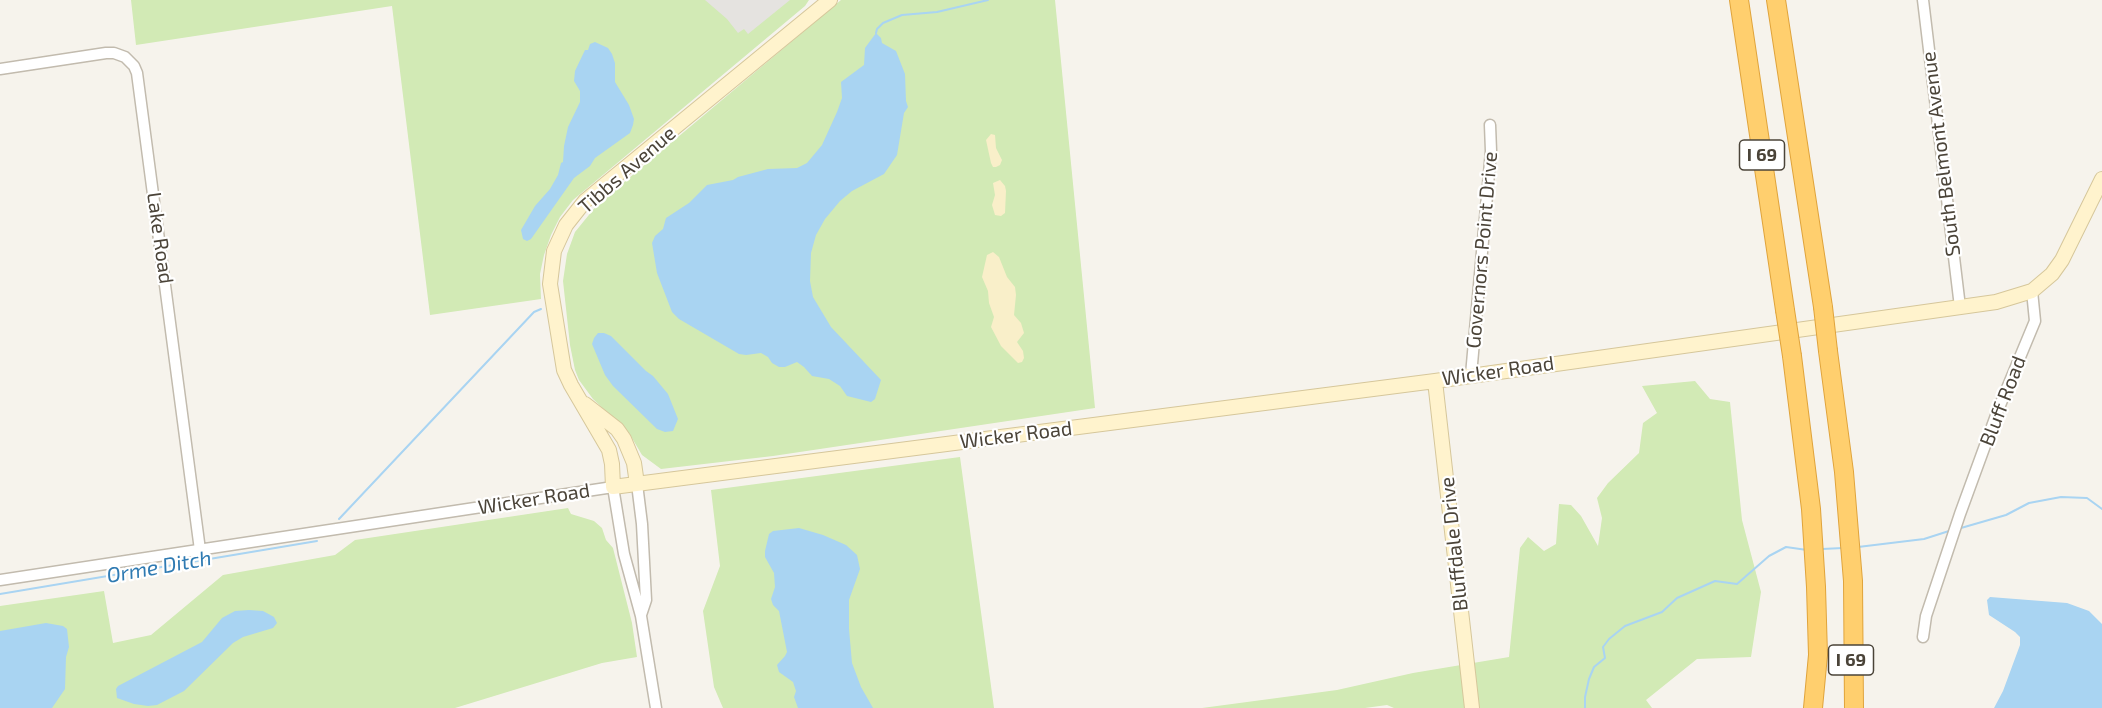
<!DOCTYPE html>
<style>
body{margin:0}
canvas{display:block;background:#f6f3ec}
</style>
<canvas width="2102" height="708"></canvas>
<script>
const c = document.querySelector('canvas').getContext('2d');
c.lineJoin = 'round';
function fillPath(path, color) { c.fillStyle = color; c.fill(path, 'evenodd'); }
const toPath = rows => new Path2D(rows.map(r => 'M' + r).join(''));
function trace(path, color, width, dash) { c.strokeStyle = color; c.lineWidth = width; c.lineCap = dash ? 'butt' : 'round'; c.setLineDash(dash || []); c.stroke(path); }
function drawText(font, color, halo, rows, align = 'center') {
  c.font = font + ' "Exo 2",sans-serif'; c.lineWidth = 4.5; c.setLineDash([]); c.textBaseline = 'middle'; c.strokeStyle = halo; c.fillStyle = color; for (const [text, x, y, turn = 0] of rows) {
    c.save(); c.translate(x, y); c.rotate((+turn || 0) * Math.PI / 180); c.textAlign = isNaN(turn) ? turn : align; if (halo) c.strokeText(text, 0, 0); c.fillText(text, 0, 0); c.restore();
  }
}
fillPath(toPath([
 [131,0,809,0,805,6,573,200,560,217,551,235,544,255,540,274,541,299,430,315,392,6,136,45],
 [841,0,1055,0,1095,408,773,456,661,469,642,455,629,433,593,399,579,380,575,370,570,345,563,281,567,254,575,232,597,205],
 [1695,381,1710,399,1730,402,1742,520,1761,592,1751,657,1697,659,1646,700,1652,708,1394,708,1387,705,1365,708,1202,708,1337,690,1413,673,1509,657,1520,548,1528,537,1544,551,1556,544,1559,504,1571,505,1581,516,1598,546,1602,518,1597,498,1608,483,1639,453,1643,423,1657,413,1642,386],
 [960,457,994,708,723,708,714,687,703,611,720,566,711,490],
 [568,508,571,514,594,521,602,528,606,540,613,548,632,623,637,657,602,663,455,708,0,708,0,606,104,591,113,643,151,635,223,575,335,555,355,540]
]), '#d2eab5');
fillPath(toPath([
 [991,134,995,135,996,148,1002,160,1000,165,996,167,993,167,991,163,986,140],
 [1000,180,1005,186,1006,191,1005,213,1001,216,995,215,992,205,995,195,993,183],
 [993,252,999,257,1007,277,1015,287,1016,295,1014,315,1021,323,1024,333,1017,342,1023,351,1024,358,1022,362,1018,363,1001,346,991,327,994,317,989,303,988,291,982,277,987,255]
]), '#f9efc9');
fillPath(toPath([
 [705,0,790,0,748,34,744,29,738,33,727,19]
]), '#e5e3e0');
fillPath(toPath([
 [876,33,881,38,882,43,896,51,905,74,906,101,908,107,904,113,897,155,884,174,852,191,840,201,825,219,816,235,811,253,810,281,813,297,831,327,881,380,875,399,871,402,847,396,840,386,829,379,812,376,804,367,797,362,785,367,779,367,772,363,768,357,761,353,746,355,739,354,679,319,672,312,657,273,652,243,655,236,663,229,666,218,689,203,707,185,733,180,738,177,768,169,797,168,807,163,822,145,837,112,842,98,841,82,864,65,865,48],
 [595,42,608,48,612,54,615,63,615,82,629,105,634,119,633,125,630,133,595,158,590,166,574,178,531,239,527,241,523,239,521,230,535,206,550,189,558,175,561,163,563,162,564,146,568,127,580,102,580,91,574,81,575,71,585,50,588,50,590,44],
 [598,333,604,333,611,336,646,371,653,376,668,394,678,419,673,431,665,432,657,429,613,386,605,375,592,344,594,338],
 [799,528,823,535,846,545,857,555,860,569,849,600,849,629,852,663,861,687,873,708,798,708,794,697,796,691,793,682,779,672,777,665,785,656,787,652,779,611,773,605,771,599,775,587,774,573,765,557,765,551,769,534,773,531],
 [1990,597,2067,603,2089,611,2102,624,2102,708,1994,708,2003,691,2020,645,2020,637,2015,632,1989,615,1987,600],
 [249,610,263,611,274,617,277,623,273,628,243,637,233,643,184,691,157,705,148,706,134,704,117,698,116,689,118,686,202,642,222,618,235,611],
 [46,623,63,626,67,629,69,647,66,657,65,689,52,708,0,708,0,631]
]), '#a9d4f2');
trace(toPath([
 [876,33,877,29,883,23,902,15,937,12,988,0],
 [339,519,534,312,541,309],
 [1961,528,2006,515,2029,503,2061,497,2087,498,2102,509],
 [1858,547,1924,539,1949,531],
 [1822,549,1843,548],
 [0,594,317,541],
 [1585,708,1585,697,1589,679,1594,667,1605,658,1603,647,1609,639,1625,626,1662,612,1677,598,1715,581,1737,584,1769,556,1786,547,1807,550]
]), '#a9d4f2', 2);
const street = toPath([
 [1923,0,1960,307],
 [0,69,106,53,114,53,125,57,134,66,137,73,200,550],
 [1471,375,1491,151,1490,125],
 [637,484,642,524,646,600,641,615],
 [0,580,613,487,624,554,641,616,656,708],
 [1923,637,1926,616,1960,514,1998,410,2035,321,2032,291]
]);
const secondary = toPath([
 [830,0,585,201,566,225,554,251,550,284,564,370,571,385,609,450,612,464,613,487,1435,381,1996,302,2032,291,2052,274,2062,260,2102,179],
 [1435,381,1472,708],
 [585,404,617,429,624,439,634,463,637,484]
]);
const highway = toPath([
 [1739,0,1785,310],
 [1776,0,1823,307],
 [1828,351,1844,472,1853,581,1854,708],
 [1792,356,1811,509,1816,587,1818,655,1813,708]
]);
trace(street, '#c2bbae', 13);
trace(secondary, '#d6c79b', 16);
trace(highway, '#e0a43c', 20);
trace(street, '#fff', 10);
trace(secondary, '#fff3cd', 14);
trace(highway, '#ffcf6e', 18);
const highwayBridge = toPath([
 [1823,307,1828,351],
 [1785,310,1792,356]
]);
trace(highwayBridge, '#e0a43c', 20, []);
trace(highwayBridge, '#ffcf6e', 18);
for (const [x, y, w] of [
 [1762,155,45],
 [1851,660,45]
]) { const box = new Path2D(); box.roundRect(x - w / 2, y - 15, w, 30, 4.5); c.fillStyle = '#fff'; c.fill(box); trace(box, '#4b4439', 1.5); }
drawText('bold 18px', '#4b4439', null, [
 ["I 69",1762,155],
 ["I 69",1851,660]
]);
drawText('20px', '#4b4439', '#fff', [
 ["South Belmont Avenue",1941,154,-97],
 ["Tibbs Avenue",627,170,-41],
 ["Lake Road",160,238,82],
 ["Governors Point Drive",1482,250,-85],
 ["Wicker Road",1498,371,-8],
 ["Bluff Road",2003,401,-69],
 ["Wicker Road",1016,435,-7],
 ["Wicker Road",534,499,-9],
 ["Bluffdale Drive",1454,544,-96]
]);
drawText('italic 21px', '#2e7ab2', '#fff', [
 ["Orme Ditch",159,567,-10]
]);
</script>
